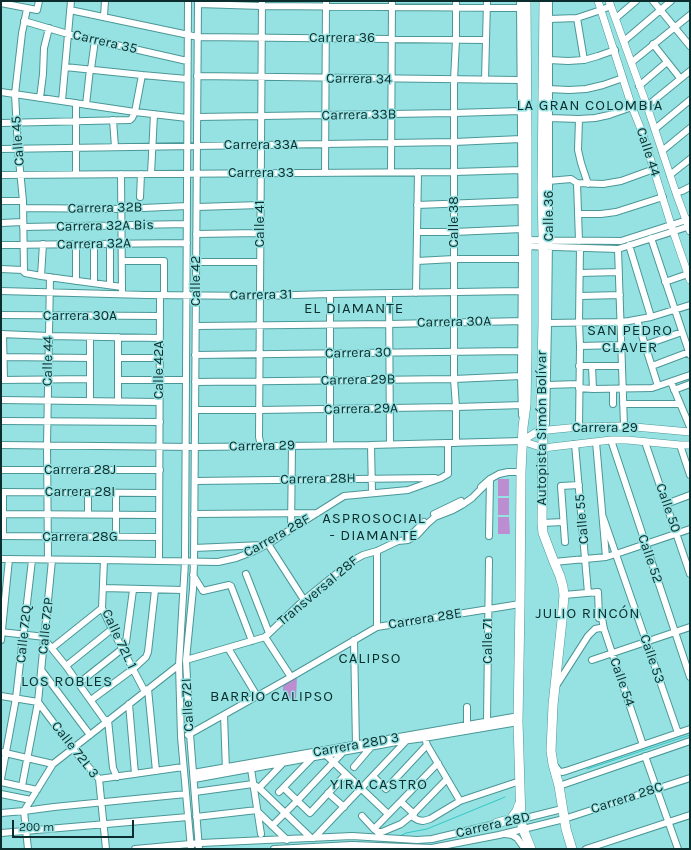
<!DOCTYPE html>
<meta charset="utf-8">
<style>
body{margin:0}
#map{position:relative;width:691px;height:850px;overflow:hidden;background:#96e2e2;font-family:Karla,sans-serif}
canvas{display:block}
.frame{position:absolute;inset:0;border:2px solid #0c2d2d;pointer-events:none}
.scale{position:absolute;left:12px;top:820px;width:122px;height:18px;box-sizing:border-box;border:2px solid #0c2d2d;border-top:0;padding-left:5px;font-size:12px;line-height:14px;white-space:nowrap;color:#0c2d2d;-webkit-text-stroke:3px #96e2e2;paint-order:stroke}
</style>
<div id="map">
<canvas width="691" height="850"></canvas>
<div class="frame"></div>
<div class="scale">200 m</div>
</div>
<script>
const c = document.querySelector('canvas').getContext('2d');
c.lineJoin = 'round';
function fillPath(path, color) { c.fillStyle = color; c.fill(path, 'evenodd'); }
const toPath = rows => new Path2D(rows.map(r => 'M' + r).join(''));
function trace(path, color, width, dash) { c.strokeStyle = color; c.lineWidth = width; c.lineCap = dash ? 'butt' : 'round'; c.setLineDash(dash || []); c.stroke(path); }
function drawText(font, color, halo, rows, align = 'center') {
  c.font = font + ' Karla,sans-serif'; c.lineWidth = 3; c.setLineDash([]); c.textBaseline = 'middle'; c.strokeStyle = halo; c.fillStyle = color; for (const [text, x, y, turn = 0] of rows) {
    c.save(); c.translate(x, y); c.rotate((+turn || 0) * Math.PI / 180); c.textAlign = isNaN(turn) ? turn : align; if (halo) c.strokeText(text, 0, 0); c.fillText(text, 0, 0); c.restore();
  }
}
fillPath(toPath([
 [498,479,509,479,509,496,498,496],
 [498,498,509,498,509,515,498,515],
 [498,517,509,517,510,534,498,534],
 [297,677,296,699,283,699,283,685]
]), '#bc8dd1');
trace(toPath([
 [587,769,690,735],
 [400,836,406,833,427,829,505,797]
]), '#31c8c8', 1);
const minor = toPath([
 [188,1,185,562,179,665,181,737,191,849],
 [198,1,194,562,193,589,186,660,190,734,199,849],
 [456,1,456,40,454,80,454,379,456,407,456,443],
 [520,1,522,259,521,376,522,415],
 [653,1,690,46],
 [1,3,37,10,39,1],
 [198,4,262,6,520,8],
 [27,9,22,33,15,94,18,149,23,201,24,272,25,273,41,276,122,287],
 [70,10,198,37,486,40],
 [104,16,105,1],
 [577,18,584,60],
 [616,18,636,1],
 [549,19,577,18,598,11,611,6],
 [24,21,68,34,187,61],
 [624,41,671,1],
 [653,44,680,78],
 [549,60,568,61,584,60,598,56,615,50],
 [632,62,690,15],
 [65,67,142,75,187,79],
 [91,69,95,40],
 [197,76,520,80],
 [485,80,487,1],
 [639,86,667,62],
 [548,89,569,90,586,89,603,85,623,78],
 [1,92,135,112,187,118],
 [40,98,43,74,44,48,49,28],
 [62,101,71,1],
 [86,105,90,69],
 [647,106,690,71],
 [197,117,454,113,521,111],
 [549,118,579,119,595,118,609,115,632,107],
 [579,119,578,150,581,163,588,184],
 [113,120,115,147],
 [1,123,130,120,132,118,135,112,142,75],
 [655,129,690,100],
 [1,149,454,142,521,139],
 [662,151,690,128],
 [391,172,392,1],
 [325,173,326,1],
 [76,174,76,103],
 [121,174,122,290],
 [151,174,154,114],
 [1,175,454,172,521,170],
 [670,175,690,159],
 [548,181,571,179,577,183,603,184,621,181,654,169],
 [577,183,579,241],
 [676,193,682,191,690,187],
 [140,197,141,174],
 [1,201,23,201],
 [417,205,521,201],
 [197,207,260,205],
 [23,208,121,209,187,206],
 [578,214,601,214,616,212,663,197],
 [1,223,23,222],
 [23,227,187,224],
 [417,232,454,232,522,229],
 [196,234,260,233],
 [651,238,690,355],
 [525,240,621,241,690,219],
 [1,245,187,243],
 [629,245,651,317],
 [523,246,618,249,690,226],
 [618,249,624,426],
 [122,261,164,261,164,295],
 [417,261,454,259,522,259],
 [196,262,260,262],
 [1,269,23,270],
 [580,273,619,272],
 [41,276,43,244],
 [76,281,76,244],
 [665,282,688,274],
 [94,283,94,244],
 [110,285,110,244],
 [1,291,146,295,260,296,330,294,521,291],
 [389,293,390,444],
 [416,293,418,172],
 [580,296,620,295],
 [1,315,159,316],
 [637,320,645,345,658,386],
 [548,323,620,322,629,321,651,317,690,305],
 [196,326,389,324,524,321],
 [1,334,49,336,159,338],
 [3,334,4,380],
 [645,345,682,332],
 [580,346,621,345],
 [195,355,521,351],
 [4,357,90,358],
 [118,358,159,358],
 [579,366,622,366],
 [592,366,593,389],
 [652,366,689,352],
 [1,380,90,379],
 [118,380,186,380],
 [195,382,454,379,521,376],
 [671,382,690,427],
 [547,385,579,384],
 [579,388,593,389,652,388,690,375],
 [613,389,613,404],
 [674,390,690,384],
 [1,400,159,402],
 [90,401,90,337],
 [118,402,118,337],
 [623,404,680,404],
 [195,410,259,410,456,407,524,405],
 [1,421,160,422],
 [579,427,580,346,579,322,580,248],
 [543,431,546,424,548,323,549,237,549,1],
 [611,440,690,677],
 [596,442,606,557],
 [645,442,690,574],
 [575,444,588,593],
 [1,445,195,447,371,445,522,441],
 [330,445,330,294],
 [371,445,372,493],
 [680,445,690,475],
 [261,446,259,437,262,1],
 [1,470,160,470],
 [195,481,435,478],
 [481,487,490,479,499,474,508,472,521,472],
 [1,492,159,493],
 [3,492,3,536],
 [116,493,116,537],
 [666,504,690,495],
 [1,514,159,515],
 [88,514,88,492],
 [194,514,317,513],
 [434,514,461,501],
 [603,517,678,733],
 [542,523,563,522],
 [291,530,292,446],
 [1,536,159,537],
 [407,536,414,532,424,522],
 [489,536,490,479],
 [565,542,561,486,579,485],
 [268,544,304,600],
 [194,548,263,545],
 [1,559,103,560,218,562,236,558,252,552,266,545,344,496,408,490,441,478,448,474,448,443],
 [48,560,47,445,50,277],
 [104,560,102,608,112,629,145,692],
 [159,561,160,295],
 [554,562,606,557,616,554,690,529],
 [246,574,269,633],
 [193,575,203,591,229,585,231,586,252,641],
 [103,588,183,590],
 [564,595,598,592,599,618,602,618,604,629,643,745],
 [377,627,377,551],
 [1,632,45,637],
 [265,637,291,677],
 [1,640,9,559],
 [45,640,66,666,106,722],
 [354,640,356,745],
 [52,648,102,608],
 [228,648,257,696],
 [186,660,265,637,304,600,352,561,363,555,377,551,398,541,408,540,417,535,427,524,435,517,453,510,462,505,472,498,484,486],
 [592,660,690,627],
 [66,666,112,629],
 [42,671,90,735],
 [79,683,122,649,124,646,126,642,133,590],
 [556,686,588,636,595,629,600,628,604,629],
 [148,689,156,771],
 [1,696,38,702],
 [91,700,133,669,146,657,148,652,155,590],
 [38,702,73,749,99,779,106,849],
 [129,704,135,774],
 [224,715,226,771],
 [108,720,113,768,117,777],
 [487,722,489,560],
 [467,725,467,707],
 [424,734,427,745,460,801],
 [188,735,291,677,377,627,520,604],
 [1,752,53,764],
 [326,755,388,814],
 [645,756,678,849],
 [438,763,374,829,378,832,382,832,401,824,411,816,418,820,423,821,430,819,460,801,520,781],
 [555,766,559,771,562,772,566,771,690,729],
 [354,767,371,747],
 [251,769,261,834],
 [193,773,519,716],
 [373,776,386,789,427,745],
 [1,779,16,698,32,560],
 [99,779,183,767],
 [194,779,402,741,424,738,518,722],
 [1,782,37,790],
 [22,786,38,702,52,560],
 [559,786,690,741],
 [259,788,284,762],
 [284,788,310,813,346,774],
 [195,792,253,784,259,788,311,838],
 [279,792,313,757],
 [328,793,344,807],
 [1,794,31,800],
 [401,802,414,814],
 [24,811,53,764,179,665],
 [24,811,28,849],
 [258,812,287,840],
 [1,813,24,811,54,807,186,794],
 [362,816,374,829],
 [411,816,447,779],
 [196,817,257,810],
 [518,820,562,809],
 [272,826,297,801,344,751],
 [1,833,188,817],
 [505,834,512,835,517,838,525,849],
 [314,838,406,741],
 [135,849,201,843,352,836,417,840,432,839,499,823],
 [274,849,352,845,432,848,499,835,564,819,690,778],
 [586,849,690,815]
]);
const major = toPath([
 [598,1,632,107,642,132,673,231,690,280],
 [609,1,647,106,676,193,690,231],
 [522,441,538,431,579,427,624,426,690,432],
 [522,441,543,448,611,440,627,440,680,445,690,445]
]);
const highway = toPath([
 [526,1,527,139,527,351,526,405,523,427,521,472,520,604,518,722,521,821,523,829,531,849],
 [544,1,542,188,543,237,543,323,541,404,541,425,543,431,542,523,543,533,554,562,560,576,563,587,564,595,562,620,553,705,551,751,553,764,559,786,566,829,572,849],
 [497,823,508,820,511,819,517,811,519,805]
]);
trace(minor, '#4b9797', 8);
trace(major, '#4b9797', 8);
trace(highway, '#4b9797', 10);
trace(minor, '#fff', 6);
trace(major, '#fff', 7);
trace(highway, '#fff', 9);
drawText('14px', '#0c2d2d', '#96e2e2', [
 ["Carrera 36",342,38],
 ["Carrera 35",105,42,13],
 ["Carrera 34",359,79,1],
 ["Carrera 33B",359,115,-1],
 ["Calle 45",18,141,-94],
 ["Carrera 33A",261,145],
 ["Calle 44",648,152,72],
 ["Carrera 33",261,173],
 ["Carrera 32B",105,208,-1],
 ["Calle 36",549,216,-90],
 ["Calle 38",454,222,-90],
 ["Calle 41",260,224,-90],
 ["Carrera 32A Bis",105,226,-1],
 ["Carrera 32A",94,244,-1],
 ["Calle 42",196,281,-90],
 ["Carrera 31",261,295,-1],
 ["Carrera 30A",80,316],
 ["Carrera 30A",454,322,-1],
 ["Carrera 30",358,353,-1],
 ["Calle 44",48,361,-89],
 ["Calle 42A",159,370,-90],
 ["Carrera 29B",358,380,-1],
 ["Carrera 29A",361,409,-1],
 ["Autopista Simón Bolívar",542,428,-90],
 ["Carrera 29",605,428],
 ["Carrera 29",262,446,-1],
 ["Carrera 28J",80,470],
 ["Carrera 28H",318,479,-1],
 ["Carrera 28I",80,492],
 ["Calle 50",668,508,71],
 ["Calle 55",582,519,-95],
 ["Carrera 28F",277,536,-29],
 ["Carrera 28G",80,537],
 ["Calle 52",650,559,71],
 ["Transversal 28F",318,591,-40],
 ["Carrera 28E",425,619,-9],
 ["Calle 72P",46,626,-84],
 ["Calle 72Q",24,634,-84],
 ["Calle 72L 1",119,639,65],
 ["Calle 71",488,641,-90],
 ["Calle 53",652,659,71],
 ["Calle 54",622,682,71],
 ["Calle 72I",188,705,-93],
 ["Carrera 28D 3",356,745,-10],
 ["Calle 72L 3",75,750,52],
 ["Carrera 28C",627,798,-18],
 ["Carrera 28D",493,825,-13]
]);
c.letterSpacing = '1px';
drawText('15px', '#0c2d2d', '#96e2e2', [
 ["LA GRAN COLOMBIA",590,106],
 ["EL DIAMANTE",354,309],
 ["SAN PEDRO",630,331],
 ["CLAVER",630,348],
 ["ASPROSOCIAL",374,519],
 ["- DIAMANTE",374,536],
 ["JULIO RINCÓN",588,614],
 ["CALIPSO",370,659],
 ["LOS ROBLES",67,682],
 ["BARRIO CALIPSO",272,697],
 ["YIRA CASTRO",379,785]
]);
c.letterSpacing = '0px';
</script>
